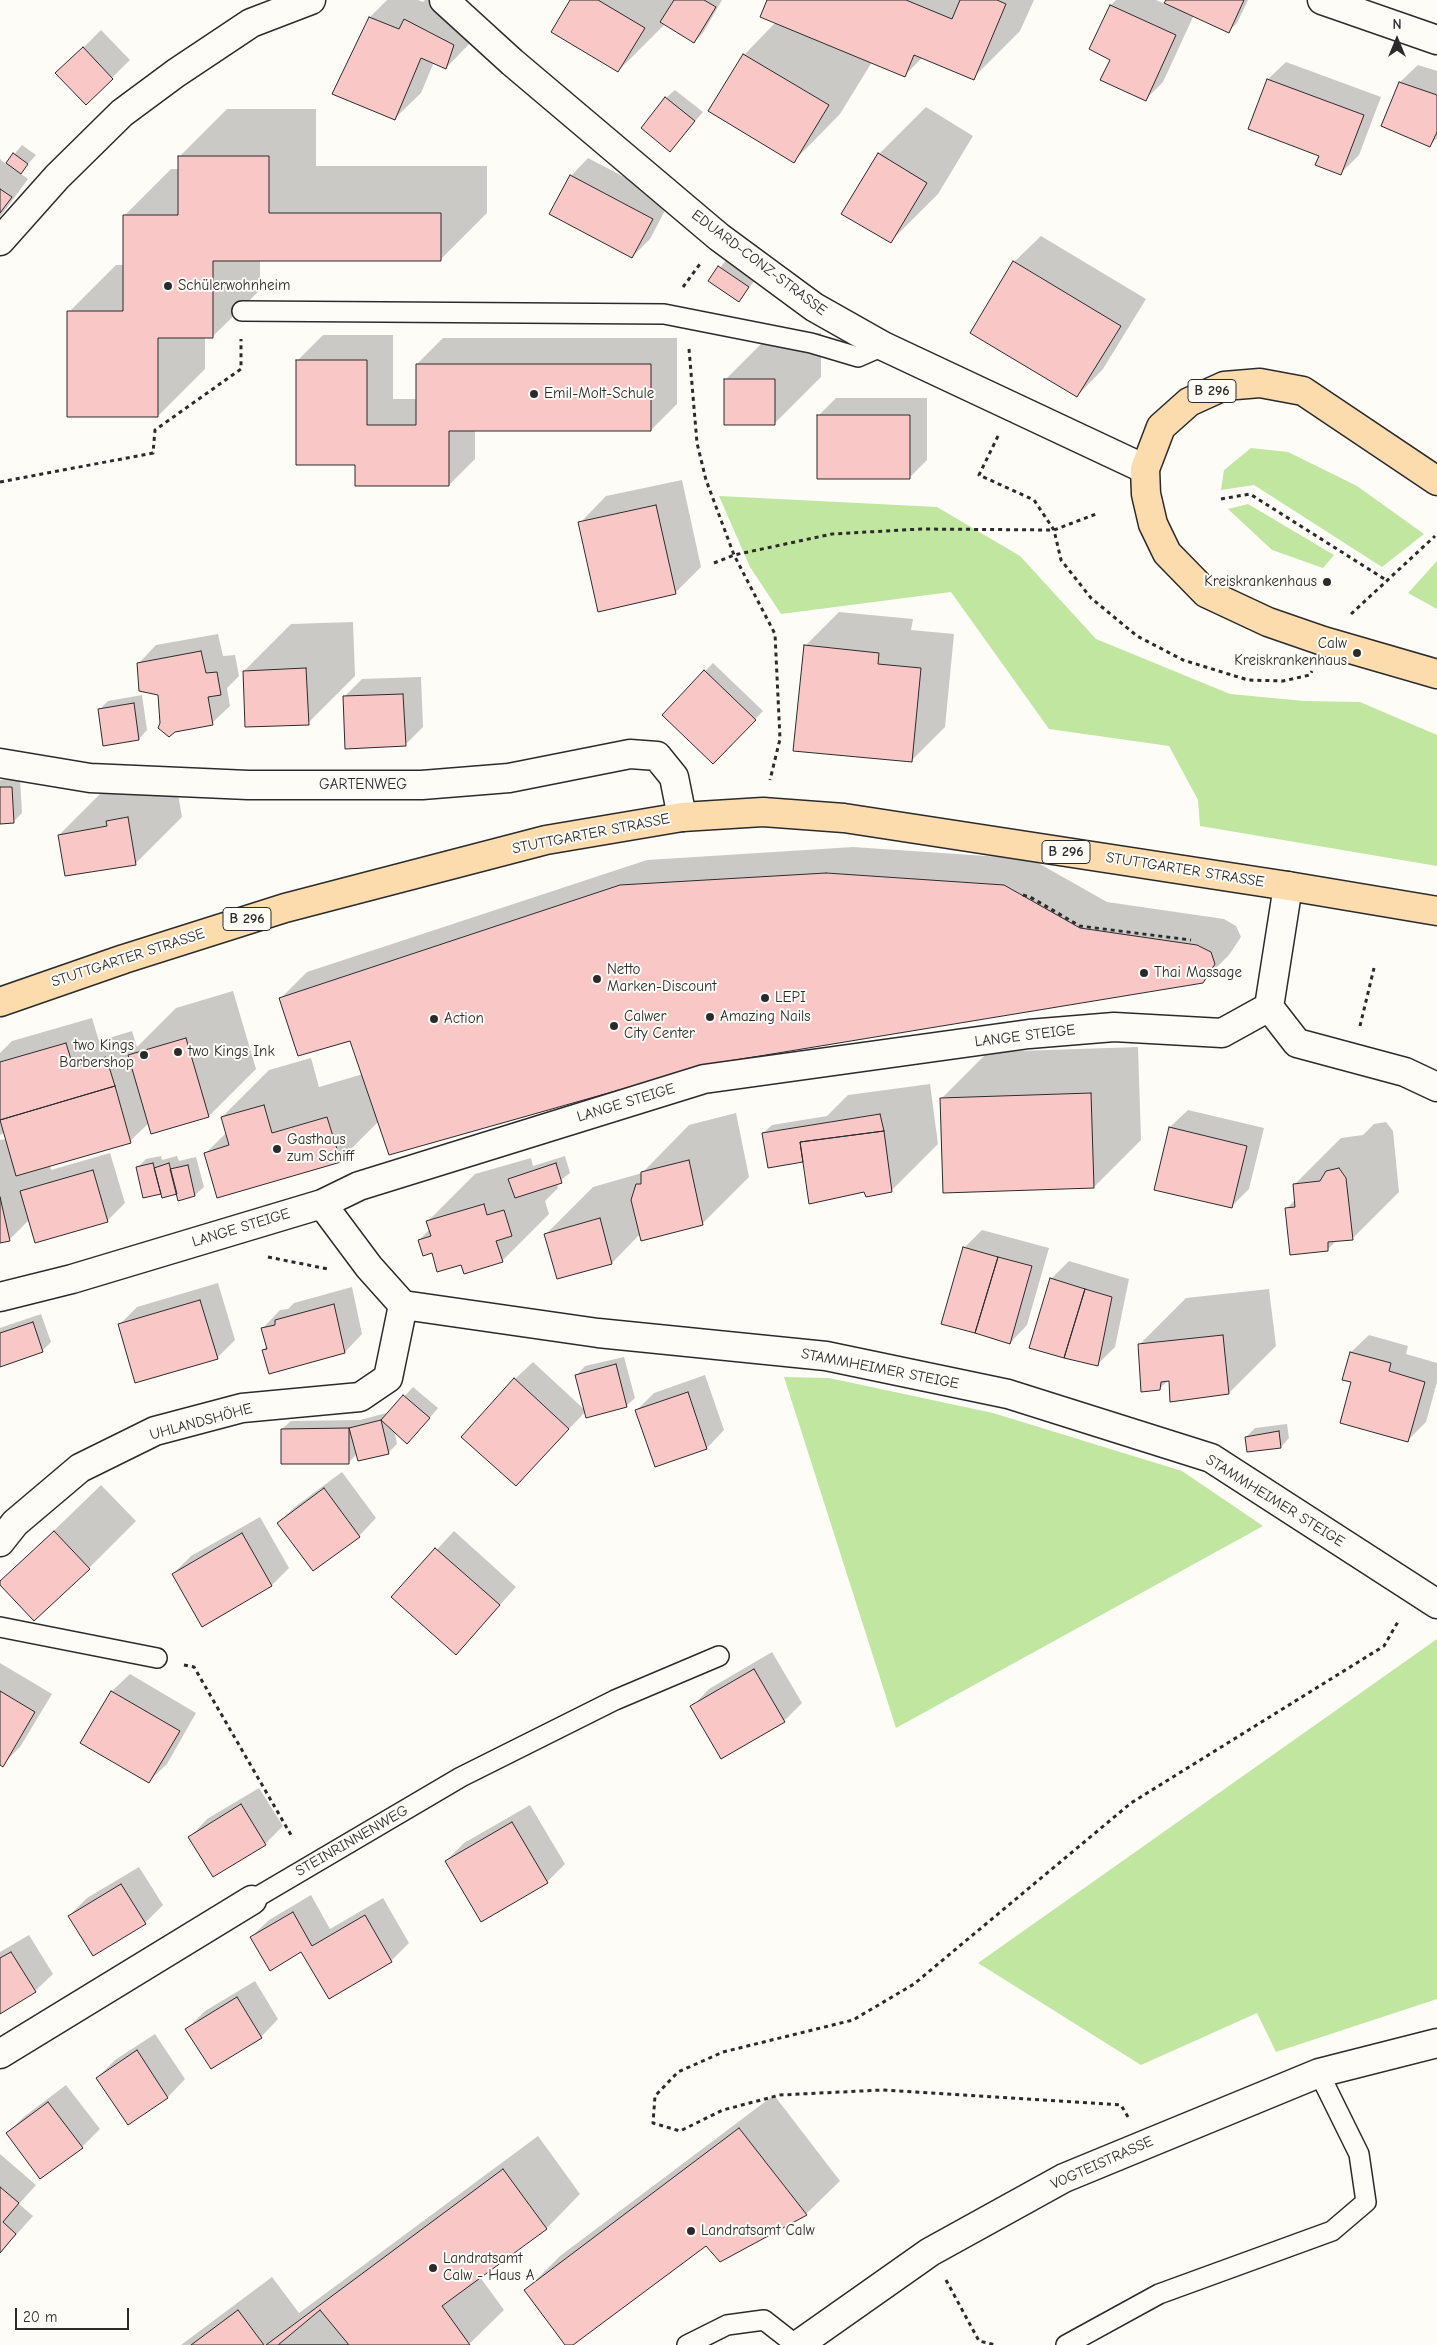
<!DOCTYPE html>
<meta charset="utf-8">
<style>
body{margin:0}
#map{position:relative;width:1437px;height:2345px;overflow:hidden;background:#fdfcf7;font-family:"Comic Neue",sans-serif}
canvas{display:block}
.north{position:absolute;left:1372px;top:15px;width:50px;height:50px;-webkit-text-stroke:4px #fdfcf7;paint-order:stroke;rotate:0deg;font-size:14px;font-weight:700;line-height:20px;text-align:center;color:#2b2b2b}
.north::after{content:'';display:block;margin:auto;width:18px;height:22px;background:#2b2b2b;clip-path:polygon(50% 0,100% 100%,50% 72%,0 100%)}
.scale{position:absolute;left:15px;top:2308px;width:114px;height:22px;box-sizing:border-box;border:2px solid #2b2b2b;border-top:0;padding-left:6px;font-size:15px;line-height:18px;white-space:nowrap;color:#2b2b2b;-webkit-text-stroke:4px #fdfcf7;paint-order:stroke}
</style>
<div id="map">
<canvas width="1437" height="2345"></canvas>
<div class="north">N</div>
<div class="scale">20 m</div>
</div>
<script>
const c = document.querySelector('canvas').getContext('2d');
c.lineJoin = 'round';
function fillPath(path, color) { c.fillStyle = color; c.fill(path, 'evenodd'); }
const toPath = rows => new Path2D(rows.map(r => 'M' + r).join(''));
function trace(path, color, width, dash) { c.strokeStyle = color; c.lineWidth = width; c.lineCap = dash ? 'butt' : 'round'; c.setLineDash(dash || []); c.stroke(path); }
function drawText(font, color, halo, rows, align = 'center') {
  c.font = font + ' "Comic Neue",sans-serif'; c.lineWidth = 4; c.setLineDash([]); c.textBaseline = 'middle'; c.strokeStyle = halo; c.fillStyle = color; for (const [text, x, y, turn = 0] of rows) {
    c.save(); c.translate(x, y); c.rotate((+turn || 0) * Math.PI / 180); c.textAlign = isNaN(turn) ? turn : align; if (halo) c.strokeText(text, 0, 0); c.fillText(text, 0, 0); c.restore();
  }
}
fillPath(toPath([
 [1251,448,1288,452,1357,486,1424,534,1382,567,1254,485,1221,490,1224,470],
 [719,496,937,507,1020,556,1096,639,1230,694,1304,701,1360,702,1437,735,1437,866,1200,826,1198,800,1169,746,1049,729,951,592,781,614,750,567],
 [1248,504,1334,555,1323,568,1272,550,1228,509],
 [1437,561,1437,609,1408,593],
 [784,1377,829,1378,993,1413,1182,1471,1263,1526,896,1728],
 [1437,1639,1437,1999,1276,2052,1257,2013,1141,2065,978,1963]
]), '#c0e6a0');
fillPath(toPath([
 [387,0,418,0,423,2,425,0,444,0,472,41,446,68,434,62,421,93,394,119,334,93,370,17],
 [571,0,722,0,703,33,694,42,665,24,618,71],
 [769,0,1034,0,1020,31,973,78,923,57,904,76,872,62,840,114,794,161,744,55,776,22],
 [1116,0,1156,0,1165,4,1167,0,1248,0,1237,23,1229,31,1194,15,1163,82,1145,100,1112,59,1091,49,1111,5],
 [101,30,130,60,86,103,75,56],
 [1286,62,1381,97,1359,155,1341,173,1320,155,1250,128,1268,79],
 [1418,65,1437,71,1437,138,1430,145,1382,125,1400,82],
 [675,90,703,112,670,150,666,98],
 [926,107,973,136,938,194,891,241,879,154],
 [227,109,316,109,316,166,487,166,487,213,440,260,260,260,260,290,213,336,205,336,205,369,158,416,69,312,116,265,124,265,124,216,171,169,180,169,180,156],
 [22,145,36,155,20,173,28,179,0,217,0,159,6,164],
 [588,158,670,201,650,239,632,257,571,176],
 [1041,236,1146,299,1103,369,1077,396,1014,262],
 [728,258,757,278,738,301,709,281],
 [772,333,821,333,821,377,774,424,725,380],
 [323,335,393,335,393,399,417,399,417,364,443,338,677,338,677,404,651,430,475,430,475,459,449,485,357,464,297,361],
 [836,398,927,398,927,460,909,478,818,416],
 [682,480,701,567,675,593,580,523,606,496],
 [839,612,913,619,911,630,954,634,945,727,911,761,805,646],
 [353,622,355,676,308,723,244,671,291,624],
 [218,634,223,656,235,655,239,676,227,688,230,706,212,723,162,724,159,694,139,663,156,645],
 [713,663,763,711,713,762,663,714],
 [421,677,423,727,405,745,344,697,362,679],
 [142,695,147,730,139,739,104,745,99,710,108,701],
 [174,771,182,817,135,864,59,835,106,788],
 [20,779,22,813,13,822,0,823,0,780],
 [853,847,1031,859,1107,902,1224,919,1236,926,1241,937,1229,955,1202,982,711,1063,379,1121,340,1160,206,1153,227,1132,222,1117,269,1070,311,1058,319,1087,363,1074,351,1039,281,998,307,972,647,860],
 [233,991,256,1069,209,1116,149,1123,130,1141,50,1165,51,1170,110,1153,125,1203,107,1221,30,1219,10,1239,0,1242,0,1140,7,1139,5,1132,0,1135,0,1053,12,1041,92,1018,99,1041,132,1031,137,1047,176,1008],
 [1138,1047,1141,1140,1094,1187,941,1099,988,1052],
 [930,1084,938,1144,891,1191,865,1190,763,1133,772,1125,827,1116,848,1095],
 [1188,1110,1264,1128,1249,1189,1231,1207,1170,1127],
 [736,1113,749,1177,702,1224,640,1234,612,1263,546,1234,593,1187,642,1173,689,1125],
 [1386,1122,1393,1131,1399,1192,1352,1239,1337,1240,1327,1250,1286,1209,1296,1199,1294,1185,1341,1138,1363,1135,1374,1124],
 [161,1156,162,1160,177,1156,179,1161,196,1157,204,1187,195,1195,179,1199,178,1193,162,1192,137,1168,146,1159],
 [565,1156,570,1173,557,1183,558,1188,545,1201,549,1214,502,1261,462,1263,433,1251,419,1240,430,1229,428,1221,475,1174,531,1158,533,1166],
 [982,1230,1049,1248,1027,1325,1010,1343,964,1248],
 [1069,1261,1129,1279,1115,1347,1097,1365,1051,1279],
 [218,1283,235,1340,217,1358,120,1324,137,1307],
 [352,1287,362,1334,345,1352,263,1350,267,1346,263,1328,280,1310,288,1309,294,1303],
 [1269,1289,1276,1346,1229,1393,1170,1379,1159,1389,1139,1345,1186,1298],
 [41,1314,51,1342,42,1351,0,1365,0,1328],
 [1369,1335,1408,1346,1406,1354,1437,1363,1437,1382,1426,1422,1408,1440,1353,1381,1351,1352],
 [624,1357,635,1398,626,1406,586,1411,516,1485,515,1379,533,1362,586,1411,577,1375,585,1366],
 [705,1375,724,1430,707,1448,637,1410,654,1393],
 [413,1387,438,1408,416,1434,394,1430,397,1444,389,1452,357,1454,349,1462,282,1429,291,1421,360,1420,390,1412],
 [1287,1424,1289,1438,1281,1447,1246,1437,1255,1428],
 [342,1472,376,1518,359,1536,278,1523,296,1506],
 [101,1485,136,1521,89,1568,0,1583],
 [260,1517,289,1568,272,1585,203,1626,173,1574,191,1556],
 [454,1531,516,1587,473,1635,393,1597],
 [772,1652,802,1703,784,1721,721,1757,692,1707,709,1689],
 [0,1663,52,1694,20,1747,2,1765,0,1764],
 [130,1674,196,1713,167,1764,149,1781,82,1742,112,1691],
 [259,1788,283,1826,265,1844,190,1837,207,1819],
 [530,1805,565,1864,547,1882,446,1861,464,1843],
 [139,1867,163,1905,145,1923,69,1916,87,1898],
 [311,1895,330,1929,383,1898,409,1943,391,1961,329,1997,302,1951,251,1937,269,1920],
 [29,1935,53,1974,35,1991,0,2013,0,1952],
 [255,1981,278,2019,261,2037,187,2029,205,2011],
 [155,2034,185,2079,168,2097,128,2123,97,2078,115,2060],
 [66,2085,100,2129,82,2147,41,2178,7,2133,25,2116],
 [774,2095,840,2181,806,2214,706,2244,571,2345,567,2345,526,2290,560,2256],
 [538,2136,580,2194,547,2228,480,2277,504,2310,468,2345,181,2345,272,2277,299,2313],
 [0,2154,36,2185,19,2204,33,2216,0,2253]
]), '#0003');
const building = toPath([
 [570,0,598,0,645,28,618,72,551,32,570,0],
 [674,0,704,0,716,7,694,43,660,22,674,0],
 [767,0,906,0,952,19,960,0,997,0,1006,4,974,80,914,55,905,77,760,17,767,0],
 [1166,0,1244,0,1229,33,1164,3,1166,0],
 [1110,5,1176,35,1146,101,1100,80,1110,60,1089,49,1110,5],
 [369,17,399,29,404,19,454,45,446,69,421,58,395,120,332,94,369,17],
 [83,47,113,79,86,105,55,73,83,47],
 [743,54,829,105,794,163,708,111,743,54],
 [1267,79,1364,115,1341,175,1315,165,1319,156,1248,129,1267,79],
 [1399,82,1437,95,1437,132,1430,147,1381,126,1399,82],
 [665,97,695,121,670,152,641,128,665,97],
 [13,153,28,164,21,174,6,163,13,153],
 [878,153,927,183,891,243,841,214,878,153],
 [178,156,269,156,269,213,441,213,441,261,213,261,213,338,158,338,158,417,67,417,67,311,123,311,123,215,178,215,178,156],
 [570,175,653,219,632,258,549,214,570,175],
 [0,189,12,197,0,213,0,189],
 [1013,261,1121,326,1077,397,970,333,1013,261],
 [718,266,749,287,739,302,708,281,718,266],
 [296,360,367,360,367,425,416,425,416,364,651,364,651,431,449,431,449,486,355,486,355,465,296,465,296,360],
 [724,379,775,379,775,425,724,425,724,379],
 [817,415,910,415,910,479,817,479,817,415],
 [656,505,676,594,598,612,578,522,656,505],
 [804,645,879,653,878,664,921,668,912,762,793,751,804,645],
 [201,651,206,673,217,672,221,695,208,697,213,725,175,732,169,737,158,728,160,723,158,695,139,691,137,663,201,651],
 [306,668,309,725,245,727,243,671,306,668],
 [704,670,756,720,713,764,662,715,704,670],
 [403,694,406,746,345,749,343,696,403,694],
 [134,703,139,740,103,746,98,709,134,703],
 [0,787,12,787,14,823,0,824,0,787],
 [128,817,136,865,65,876,58,835,107,826,106,821,128,817],
 [826,873,1004,885,1080,928,1197,945,1211,952,1215,964,1203,983,711,1064,389,1155,350,1041,298,1056,279,998,620,885,826,873],
 [186,1038,209,1117,151,1134,128,1055,186,1038],
 [66,1043,73,1066,106,1057,115,1086,0,1120,0,1062,66,1043],
 [115,1086,131,1143,16,1176,0,1120,115,1086],
 [1091,1093,1094,1188,943,1193,940,1098,1091,1093],
 [264,1105,272,1133,327,1117,341,1162,217,1198,204,1153,229,1145,221,1117,264,1105],
 [880,1114,884,1131,800,1142,803,1162,768,1168,762,1133,880,1114],
 [1169,1127,1247,1146,1232,1208,1154,1190,1169,1127],
 [884,1131,892,1192,866,1197,864,1192,809,1204,800,1142,884,1131],
 [689,1160,703,1225,641,1241,631,1200,636,1184,641,1184,641,1172,689,1160],
 [153,1163,161,1194,143,1198,136,1167,153,1163],
 [169,1163,177,1194,162,1198,154,1168,169,1163],
 [556,1163,562,1183,515,1198,508,1179,556,1163],
 [188,1165,195,1196,178,1201,170,1169,188,1165],
 [1339,1168,1346,1178,1353,1240,1328,1242,1328,1251,1290,1255,1285,1208,1295,1207,1293,1184,1320,1181,1326,1171,1339,1168],
 [93,1170,108,1222,35,1243,20,1191,93,1170],
 [0,1197,10,1241,0,1243,0,1197],
 [484,1204,487,1215,504,1210,512,1236,496,1241,503,1262,464,1274,461,1265,437,1272,432,1253,423,1256,418,1240,431,1236,426,1221,484,1204],
 [600,1218,612,1264,557,1279,544,1234,600,1218],
 [963,1247,998,1257,975,1333,941,1324,963,1247],
 [998,1257,1032,1266,1010,1344,975,1333,998,1257],
 [1050,1278,1085,1289,1064,1358,1029,1348,1050,1278],
 [1085,1289,1112,1297,1098,1366,1064,1358,1085,1289],
 [200,1300,218,1359,135,1383,118,1324,200,1300],
 [334,1304,345,1353,269,1374,262,1350,267,1349,261,1328,275,1325,275,1320,334,1304],
 [33,1322,43,1352,0,1367,0,1333,33,1322],
 [1223,1335,1229,1394,1170,1402,1169,1381,1161,1382,1160,1390,1141,1392,1138,1344,1223,1335],
 [1350,1352,1391,1363,1389,1371,1425,1382,1408,1442,1340,1423,1351,1382,1342,1380,1350,1352],
 [616,1364,627,1407,586,1418,575,1375,616,1364],
 [514,1378,569,1429,516,1486,461,1437,514,1378],
 [688,1392,707,1449,655,1467,635,1410,688,1392],
 [403,1395,430,1418,407,1444,381,1420,403,1395],
 [381,1420,389,1454,358,1461,349,1428,381,1420],
 [349,1428,349,1464,281,1464,281,1429,349,1428],
 [1279,1431,1281,1448,1247,1452,1245,1437,1279,1431],
 [324,1488,360,1537,313,1571,277,1523,324,1488],
 [54,1531,90,1569,34,1621,0,1585,0,1581,54,1531],
 [242,1533,272,1586,202,1627,172,1574,242,1533],
 [435,1548,500,1605,456,1655,391,1597,435,1548],
 [754,1669,785,1722,721,1759,690,1706,754,1669],
 [0,1691,35,1712,3,1767,0,1765,0,1691],
 [111,1691,180,1731,149,1783,80,1743,111,1691],
 [241,1804,266,1845,213,1877,188,1837,241,1804],
 [512,1822,548,1883,481,1922,445,1861,512,1822],
 [121,1884,146,1924,93,1956,68,1916,121,1884],
 [293,1912,312,1946,365,1915,392,1962,329,1999,301,1952,270,1971,250,1937,293,1912],
 [11,1952,36,1992,0,2014,0,1958,11,1952],
 [237,1997,262,2038,211,2069,185,2029,237,1997],
 [137,2050,168,2098,128,2125,96,2078,137,2050],
 [48,2102,83,2148,40,2179,6,2133,48,2102],
 [739,2128,807,2215,720,2262,706,2246,573,2345,565,2345,524,2290,739,2128],
 [503,2169,547,2229,442,2306,470,2345,266,2345,503,2169],
 [0,2187,19,2203,3,2222,16,2234,0,2253,0,2187],
 [238,2310,264,2345,191,2345,238,2310],
 [320,2310,349,2345,278,2345,320,2310]
]);
fillPath(building, '#f9c8c6');
trace(building, '#2b2b2b', 1);
const service = toPath([
 [242,311,664,314,811,343,858,357,883,346],
 [0,1627,157,1658],
 [252,1900,461,1777,615,1700,719,1656],
 [687,2345,727,2325,764,2320,796,2345],
 [1066,2345,1159,2294,1332,2231,1366,2202,1359,2154,1319,2073]
]);
const minor = toPath([
 [444,0,512,62,719,237,814,307,883,346,1145,469],
 [1322,0,1437,40],
 [0,241,57,177,122,113,176,73,251,23,311,0],
 [0,763,90,778,248,785,422,785,509,778,630,754,657,756,674,777,682,817],
 [1288,886,1269,1007,1297,1043,1405,1072,1437,1087],
 [322,1204,369,1267,403,1305,598,1333,826,1356,1008,1394,1211,1458,1437,1604],
 [0,1297,72,1279,322,1204,359,1186,704,1079,1029,1034,1114,1027,1222,1033,1269,1007],
 [0,1542,15,1523,80,1468,155,1431,242,1408,360,1397,388,1378,403,1305],
 [0,2054,252,1900],
 [798,2345,930,2252,1064,2178,1319,2073,1437,2043]
]);
const primary = toPath([
 [1437,481,1303,391,1260,383,1224,386,1189,402,1161,427,1145,469,1146,494,1153,524,1167,553,1206,593,1268,622,1323,641,1437,674],
 [0,1002,124,959,285,908,546,840,682,817,763,812,844,818,1288,886,1437,911]
]);
trace(service, '#2b2b2b', 22);
trace(minor, '#2b2b2b', 31);
trace(primary, '#2b2b2b', 31);
trace(toPath([
 [683,287,700,264],
 [689,349,697,443,706,480,734,555,775,634,780,739,770,780],
 [998,436,979,475,1034,500,1054,530,1061,560,1091,598,1137,636,1183,660,1248,680,1283,681,1310,675,1312,671],
 [0,482,153,453,155,430,241,369,241,339],
 [1221,499,1250,494,1386,580],
 [714,563,734,555,832,534,921,529,1054,530,1096,514],
 [1351,614,1435,536],
 [1023,895,1030,897,1080,926,1191,940],
 [1360,1026,1374,968],
 [268,1257,328,1269],
 [184,1665,194,1667,291,1835],
 [1128,2117,1121,2105,882,2090,780,2095,723,2110,680,2131,653,2123,655,2096,678,2072,723,2052,853,2020,914,1984,1131,1803,1384,1646,1399,1620],
 [946,2280,979,2341,996,2345]
]), '#2b2b2b', 3, [4, 4]);
trace(service, '#fdfcf7', 19);
trace(minor, '#fdfcf7', 28);
trace(primary, '#fcdcac', 28);
for (const [x, y, r, color] of [
 [168,286,5,"#2b2b2b"],
 [534,394,5,"#2b2b2b"],
 [1327,582,5,"#2b2b2b"],
 [1357,653,5,"#2b2b2b"],
 [1144,973,5,"#2b2b2b"],
 [597,979,5,"#2b2b2b"],
 [765,998,5,"#2b2b2b"],
 [710,1017,5,"#2b2b2b"],
 [434,1019,5,"#2b2b2b"],
 [614,1026,5,"#2b2b2b"],
 [178,1052,5,"#2b2b2b"],
 [144,1055,5,"#2b2b2b"],
 [277,1149,5,"#2b2b2b"],
 [691,2231,5,"#2b2b2b"],
 [433,2268,5,"#2b2b2b"]
]) { const dot = new Path2D(); dot.arc(x, y, r, 0, 2 * Math.PI); c.fillStyle = color; c.fill(dot); trace(dot, '#fdfcf7', 2); }
for (const [x, y, w] of [
 [1212,391,48],
 [1066,852,48],
 [247,919,48]
]) { const box = new Path2D(); box.roundRect(x - w / 2, y - 11.5, w, 23, 4); c.fillStyle = '#fdfcf7'; c.fill(box); trace(box, '#2b2b2b', 1); }
drawText('bold 14px', '#2b2b2b', null, [
 ["B 296",1212,391],
 ["B 296",1066,852],
 ["B 296",247,919]
]);
drawText('15px', '#2b2b2b', '#fdfcf7', [
 ["EDUARD-CONZ-STRASSE",759,263,37],
 ["GARTENWEG",363,785],
 ["STUTTGARTER STRASSE",591,834,-11],
 ["STUTTGARTER STRASSE",1185,870,9],
 ["STUTTGARTER STRASSE",128,958,-18],
 ["LANGE STEIGE",1025,1036,-7],
 ["LANGE STEIGE",626,1103,-17],
 ["LANGE STEIGE",241,1228,-17],
 ["STAMMHEIMER STEIGE",880,1369,11],
 ["UHLANDSHÖHE",201,1422,-15],
 ["STAMMHEIMER STEIGE",1275,1501,32],
 ["STEINRINNENWEG",352,1841,-30],
 ["VOGTEISTRASSE",1102,2163,-24]
]);
drawText('15px', '#2b2b2b', '#fdfcf7', [
 ["Schülerwohnheim",178,286],
 ["Emil-Molt-Schule",544,394],
 ["Kreiskrankenhaus",1317,582,"right"],
 ["Calw",1347,644,"right"],
 ["Kreiskrankenhaus",1347,661,"right"],
 ["Netto",607,970],
 ["Marken-Discount",607,987],
 ["Thai Massage",1154,973],
 ["LEPI",775,998],
 ["Calwer",624,1017],
 ["City Center",624,1034],
 ["Amazing Nails",720,1017],
 ["Action",444,1019],
 ["two Kings",134,1046,"right"],
 ["Barbershop",134,1063,"right"],
 ["two Kings Ink",188,1052],
 ["Gasthaus",287,1140],
 ["zum Schiff",287,1157],
 ["Landratsamt Calw",701,2231],
 ["Landratsamt",443,2259],
 ["Calw - Haus A",443,2276]
], 'left');
</script>
